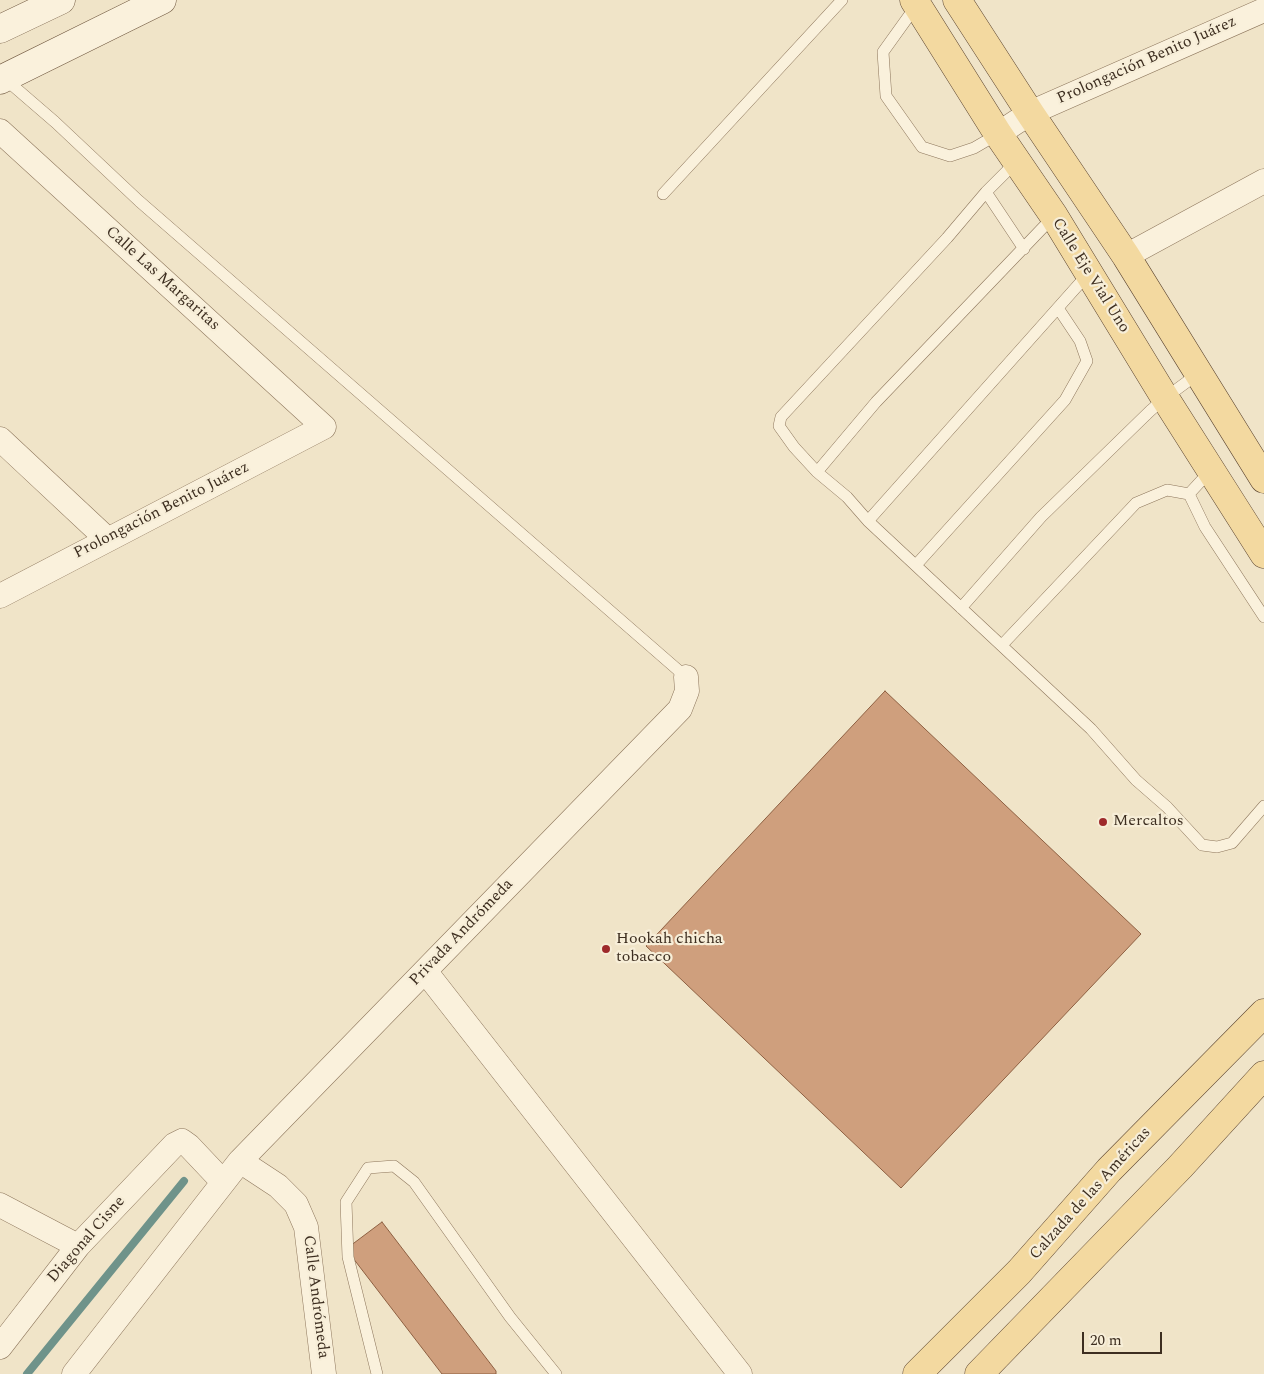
<!DOCTYPE html>
<meta charset="utf-8">
<style>
body{margin:0}
#map{position:relative;width:1264px;height:1374px;overflow:hidden;background:#f0e4c8;font-family:Spectral,serif}
canvas{display:block}
.scale{position:absolute;left:1082px;top:1332px;width:80px;height:22px;box-sizing:border-box;border:2px solid #3d2e20;border-top:0;padding-left:6px;font-size:15px;line-height:18px;white-space:nowrap;color:#3d2e20;-webkit-text-stroke:4px #f7eed8;paint-order:stroke}
</style>
<div id="map">
<canvas width="1264" height="1374"></canvas>
<div class="scale">20 m</div>
</div>
<script>
const c = document.querySelector('canvas').getContext('2d');
c.lineJoin = 'round';
const toPath = rows => new Path2D(rows.map(r => 'M' + r).join(''));
function trace(path, color, width, dash) { c.strokeStyle = color; c.lineWidth = width; c.lineCap = dash ? 'butt' : 'round'; c.setLineDash(dash || []); c.stroke(path); }
function fillPath(path, color) { c.fillStyle = color; c.fill(path, 'evenodd'); }
function drawText(font, color, halo, rows, align = 'center') {
  c.font = font + ' Spectral,serif'; c.lineWidth = 4.5; c.setLineDash([]); c.textBaseline = 'middle'; c.strokeStyle = halo; c.fillStyle = color; for (const [text, x, y, turn = 0] of rows) {
    c.save(); c.translate(x, y); c.rotate((+turn || 0) * Math.PI / 180); c.textAlign = isNaN(turn) ? turn : align; if (halo) c.strokeText(text, 0, 0); c.fillText(text, 0, 0); c.restore();
  }
}
trace(toPath([
 [27,1374,184,1181]
]), '#6f938a', 8);
const building = toPath([
 [885,691,1141,934,901,1188,646,946,885,691],
 [382,1222,496,1371,496,1374,442,1374,346,1249,382,1222]
]);
fillPath(building, '#cf9f7d');
trace(building, '#8d5f41', 1);
const lane = toPath([
 [916,6,883,52,886,96,922,147,950,156,974,148,998,134],
 [4,78,55,122,139,201,686,677],
 [1016,162,986,192,947,238,781,417,779,426,794,447,817,472,847,497,868,521,1091,729,1136,780,1167,807,1202,845,1217,847,1232,843,1264,806],
 [986,192,1024,249],
 [663,194,842,0],
 [1211,470,1189,494,1205,527,1264,617],
 [817,472,876,402,1054,216],
 [868,521,1088,274],
 [916,565,1065,400,1087,361,1080,341,1058,308],
 [961,608,1041,517,1150,411,1165,398,1199,373],
 [1002,645,1136,503,1167,490,1189,494],
 [377,1374,348,1257,346,1202,368,1168,394,1166,414,1182,510,1317,556,1374]
]);
const street = toPath([
 [0,131,324,427,0,596],
 [998,134,1030,113,1264,10],
 [1126,256,1264,181],
 [0,439,107,539],
 [425,971,740,1374],
 [240,1161,278,1186,296,1204,306,1227,324,1374],
 [0,1205,78,1246],
 [0,1347,78,1246,174,1145,182,1141,189,1146,223,1182],
 [74,1374,240,1161,680,709,687,691,686,677]
]);
const secondary = toPath([
 [0,29,61,0],
 [0,80,162,0]
]);
const primary = toPath([
 [914,0,998,134,1054,216,1165,398,1264,554],
 [957,0,1030,113,1126,256,1264,479],
 [917,1374,1019,1272,1109,1170,1264,1013],
 [979,1374,1180,1167,1264,1075]
]);
trace(lane, '#8d765c', 12);
trace(street, '#8d765c', 25);
trace(secondary, '#6f573f', 29);
trace(primary, '#5b4430', 29);
trace(lane, '#faf1dc', 11);
trace(street, '#faf1dc', 24);
trace(secondary, '#faf1dc', 28);
trace(primary, '#f3d9a0', 28);
for (const [x, y, r, color] of [
 [1103,822,5,"#9e2a2b"],
 [606,949,5,"#9e2a2b"]
]) { const dot = new Path2D(); dot.arc(x, y, r, 0, 2 * Math.PI); c.fillStyle = color; c.fill(dot); trace(dot, '#f7eed8', 2); }
drawText('16px', '#3d2e20', '#f7eed8', [
 ["Prolongación Benito Juárez",1147,61,-24],
 ["Calle Eje Vial Uno",1090,276,58],
 ["Calle Las Margaritas",162,279,42],
 ["Prolongación Benito Juárez",162,511,-27],
 ["Privada Andrómeda",462,933,-46],
 ["Calzada de las Américas",1091,1194,-48],
 ["Diagonal Cisne",87,1240,-49],
 ["Calle Andrómeda",315,1297,83]
]);
drawText('16px', '#3d2e20', '#f7eed8', [
 ["Mercaltos",1113,822],
 ["Hookah chicha",616,940],
 ["tobacco",616,958]
], 'left');
</script>
